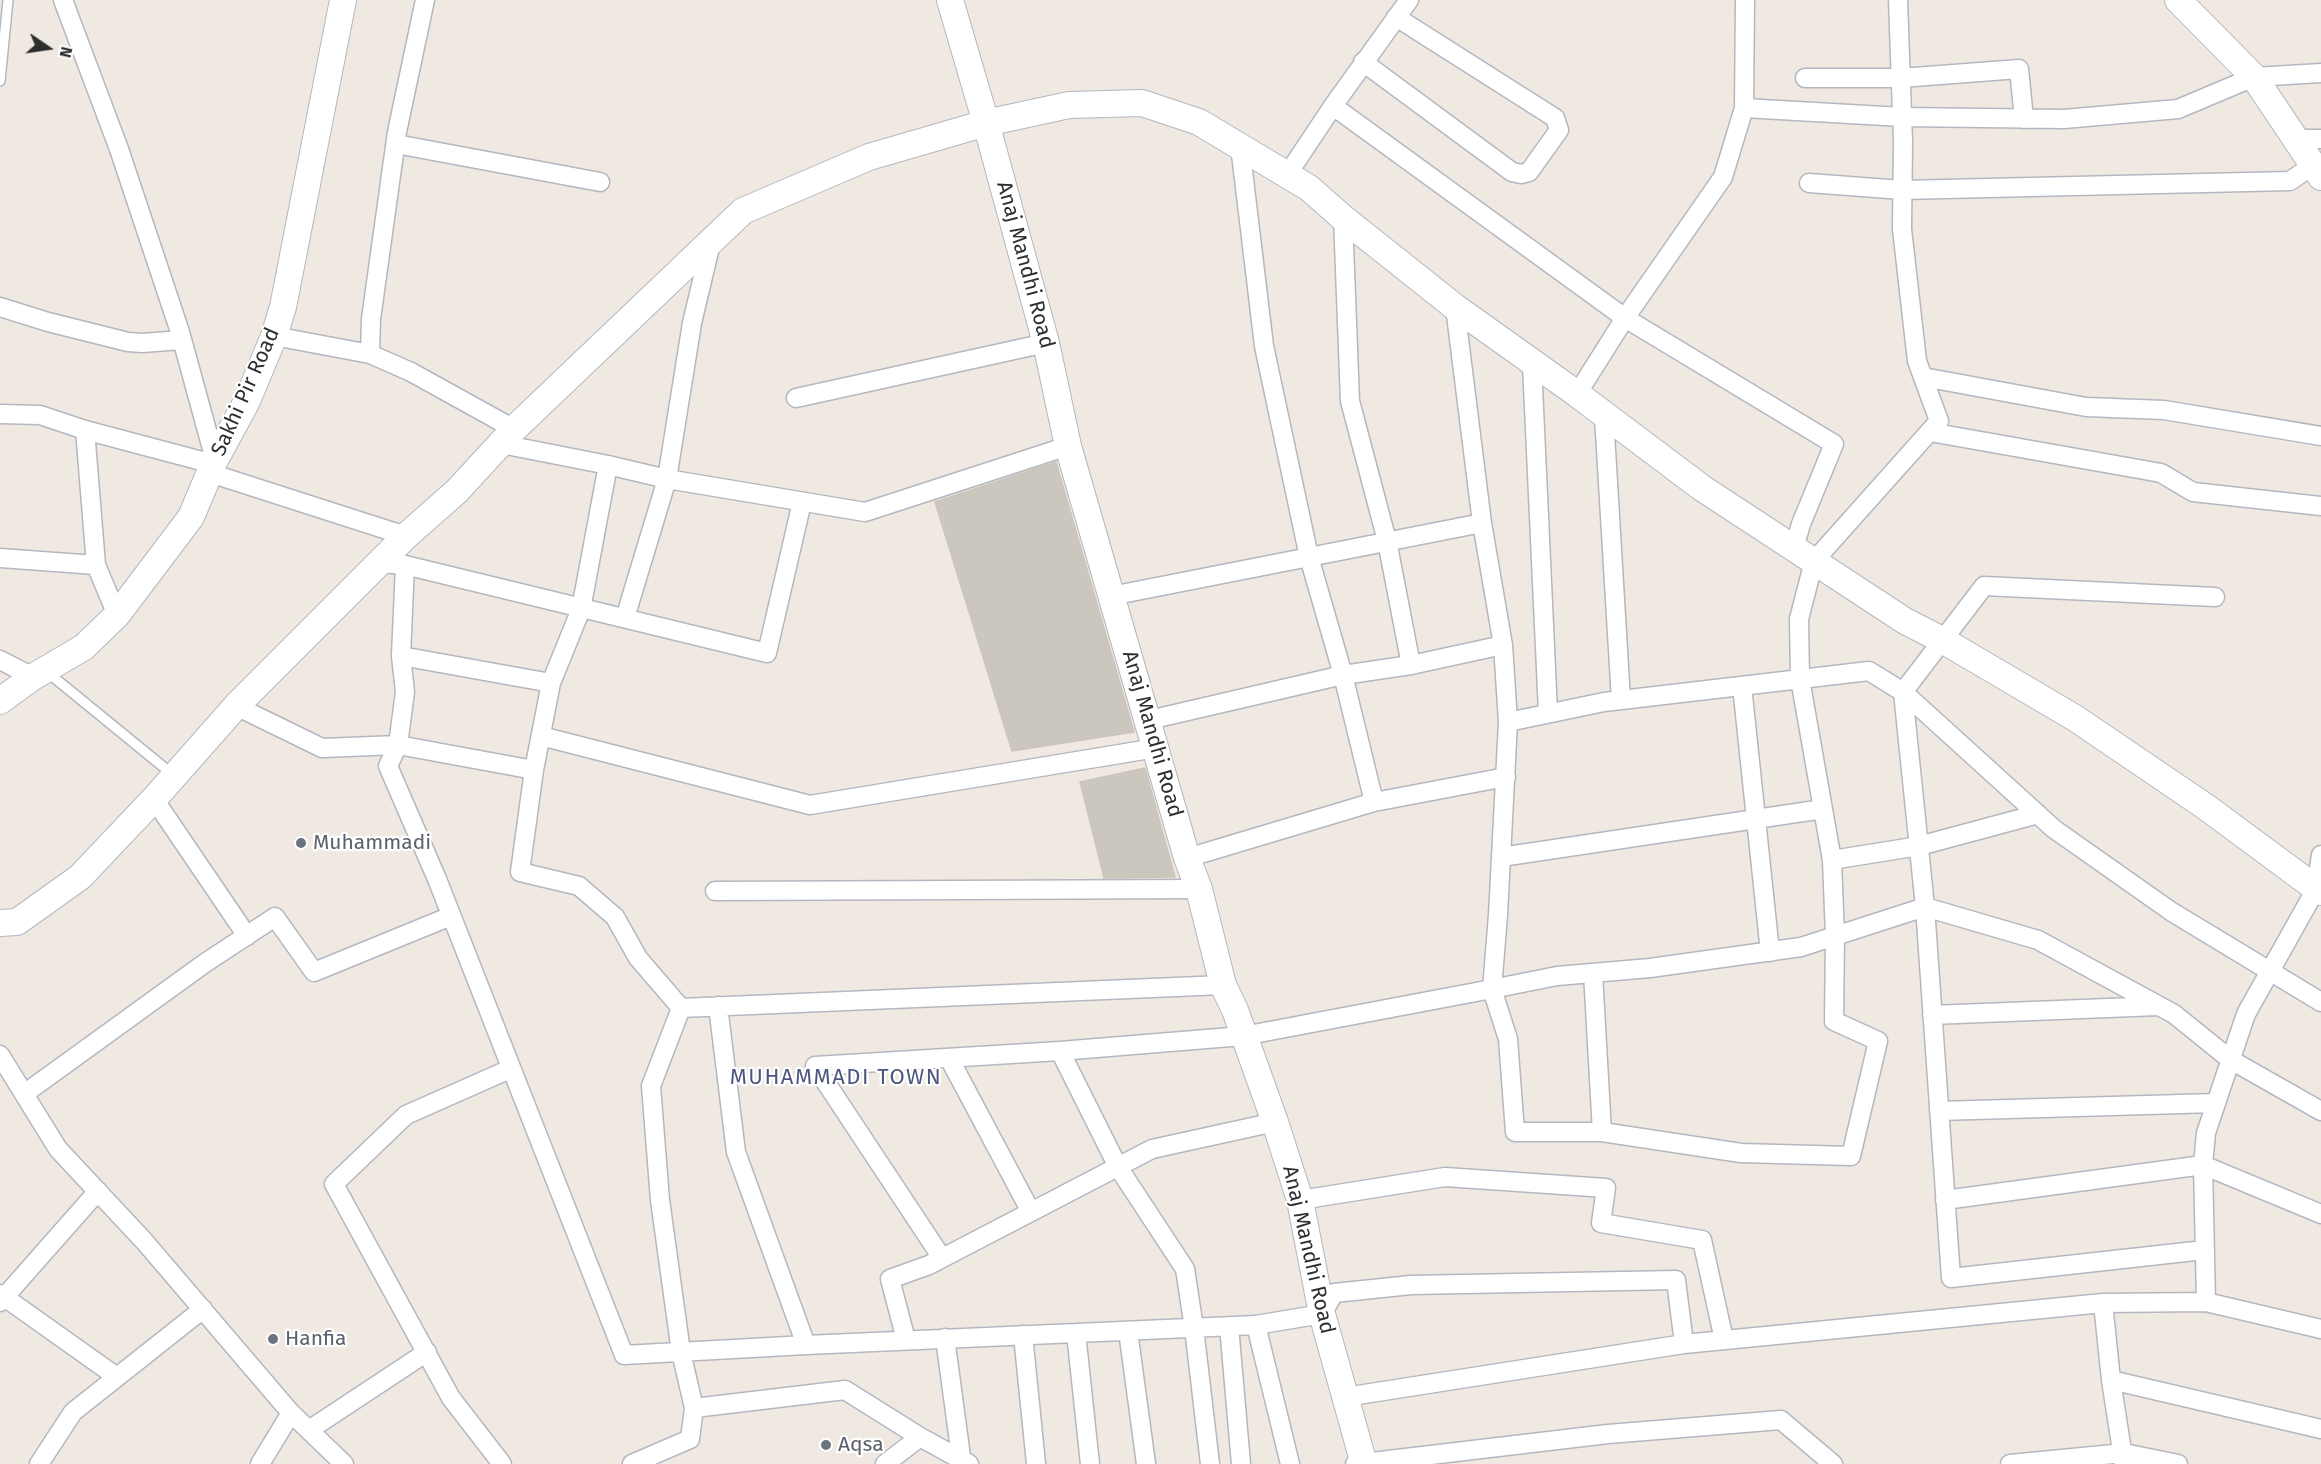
<!DOCTYPE html>
<style>
body{margin:0}
#map{position:relative;width:2321px;height:1464px;overflow:hidden;background:#efe9e1;font-family:"Fira Sans",sans-serif}
canvas{display:block}
.north{position:absolute;left:18px;top:18px;width:60px;height:60px;-webkit-text-stroke:4px #fff;paint-order:stroke;rotate:103deg;font-size:16px;font-weight:700;line-height:24px;text-align:center;color:#2e2e2e}
.north::after{content:'';display:block;margin:auto;width:21px;height:27px;background:#2e2e2e;clip-path:polygon(50% 0,100% 100%,50% 72%,0 100%)}
</style>
<div id="map">
<canvas width="2321" height="1464"></canvas>
<div class="north">N</div>
</div>
<script>
const c = document.querySelector('canvas').getContext('2d');
c.lineJoin = 'round';
function fillPath(path, color) { c.fillStyle = color; c.fill(path, 'evenodd'); }
const toPath = rows => new Path2D(rows.map(r => 'M' + r).join(''));
function trace(path, color, width, dash) { c.strokeStyle = color; c.lineWidth = width; c.lineCap = dash ? 'butt' : 'round'; c.setLineDash(dash || []); c.stroke(path); }
function drawText(font, color, halo, rows, align = 'center') {
  c.font = font + ' "Fira Sans",sans-serif'; c.lineWidth = 4.5; c.setLineDash([]); c.textBaseline = 'middle'; c.strokeStyle = halo; c.fillStyle = color; for (const [text, x, y, turn = 0] of rows) {
    c.save(); c.translate(x, y); c.rotate((+turn || 0) * Math.PI / 180); c.textAlign = isNaN(turn) ? turn : align; if (halo) c.strokeText(text, 0, 0); c.fillText(text, 0, 0); c.restore();
  }
}
const building = toPath([
 [1056,462,1134,732,1012,751,935,502,1056,462],
 [1145,768,1175,877,1104,878,1080,782,1145,768]
]);
fillPath(building, '#cbc7bf');
trace(building, '#cbc5ba', 1.5);
const lane = toPath([
 [0,81,8,0],
 [46,671,172,774]
]);
const street = toPath([
 [63,0,119,149,180,332,215,460],
 [1898,0,1903,141,1902,229,1917,361,1939,421,1814,561,1799,619,1800,679,1832,860,1919,846,2038,814],
 [1363,62,1512,172,1521,174,1529,172,1559,130,1555,118,1396,17],
 [1805,78,1901,78,2019,69,2024,119],
 [1333,106,1409,0],
 [1744,108,1902,117,2064,119,2178,109,2254,77,2321,73],
 [2295,139,2321,139],
 [396,144,600,182],
 [1240,146,1264,346,1309,557,1343,675,1374,802,1506,777],
 [1287,175,1333,106,1625,318,1834,444,1801,524,1794,548],
 [1809,183,1902,190,2290,181,2313,165],
 [1343,218,1350,401,1387,541,1411,665],
 [0,307,48,322,128,342,142,343,182,340],
 [1455,307,1482,523,1503,645,1508,722,1604,702,1869,671,1903,692,2054,829,2172,912,2321,1002],
 [274,336,370,354,411,372,514,429],
 [370,354,371,319,397,132,425,0],
 [1532,364,1548,713],
 [1923,377,2086,407,2164,410,2321,436],
 [1577,394,1625,318,1723,177,1744,108,1745,0],
 [796,398,1046,343],
 [0,414,40,415,85,430,213,464],
 [1604,416,1621,700],
 [85,430,96,565,117,615],
 [1930,432,2161,473,2193,492,2321,506],
 [501,444,608,465,667,479,865,512,1068,446],
 [608,465,581,609,551,683,534,770,520,872,579,886,615,917,638,958,681,1008],
 [210,473,406,536],
 [0,558,96,565],
 [380,563,405,565,401,656,405,692,398,745,388,766,437,879,624,1355,806,1345,1256,1325,1322,1314,1334,1293,1411,1285,1676,1280,1684,1344,2103,1303],
 [405,565,767,653,802,502],
 [1111,596,1482,523],
 [625,618,667,479,692,323,711,243],
 [401,656,551,683],
 [0,660,33,677],
 [1742,686,1770,952],
 [236,706,322,748,398,745,534,770],
 [1149,720,1343,675,1411,665,1503,645],
 [541,736,810,805,1156,748],
 [154,799,247,936],
 [1501,857,1823,809],
 [1187,858,1374,802],
 [715,891,1199,889],
 [1593,973,1602,1132,1741,1153,1851,1156,1878,1041,1834,1021,1835,937,1832,860],
 [718,1006,736,1152,806,1345],
 [681,1008,651,1086,660,1200,681,1352,694,1408,845,1390,920,1437],
 [681,1008,1223,985],
 [1932,1015,2158,1006],
 [1060,1051,1118,1167,1185,1269,1194,1328,1210,1464],
 [0,1055,58,1149,144,1241,291,1413,344,1464],
 [949,1058,1031,1212],
 [24,1094,205,963,275,917,314,972,451,916],
 [1939,1111,2216,1103],
 [1602,1132,1515,1132,1508,1039,1492,989,1557,976,1650,968,1801,947,1925,907,2038,940,2174,1014,2231,1060,2321,1111],
 [1300,1200,1445,1177,1606,1188,1601,1223,1702,1240,1724,1340],
 [1945,1200,2203,1165,2321,1214],
 [2204,1250,1951,1278,1925,907,1903,692,1984,586,2215,597],
 [942,1258,815,1066,1060,1051,1243,1036,1492,989,1498,915,1508,722],
 [0,1294,117,1377],
 [0,1302,98,1191],
 [2206,1302,2321,1329],
 [1256,1325,1290,1464],
 [1229,1326,1241,1464],
 [1128,1331,1146,1464],
 [1076,1333,1090,1464],
 [1023,1335,1036,1464],
 [945,1338,962,1464],
 [906,1340,890,1279,929,1265,1152,1149,1275,1122],
 [2111,1380,2321,1429],
 [1345,1397,1684,1344],
 [309,1430,427,1352],
 [39,1464,73,1412,203,1309],
 [260,1464,291,1413],
 [502,1464,451,1398,334,1184,406,1115,510,1069],
 [632,1464,690,1439,694,1408],
 [885,1464,920,1437,969,1464],
 [1355,1464,1608,1434,1781,1420,1833,1464],
 [2010,1464,2124,1453,2178,1464],
 [2124,1464,2111,1380,2103,1303,2206,1302,2203,1165,2206,1133,2246,1014,2316,889,2321,855]
]);
const secondary = toPath([
 [950,0,986,123,1046,343,1068,446,1187,858,1199,889,1223,985,1235,1010,1275,1122,1300,1200,1322,1314,1364,1464],
 [2178,0,2254,77,2321,177],
 [0,701,33,677,84,647,117,615,191,517,215,460,247,401,274,336,283,307,343,0],
 [0,923,17,922,80,877,154,799,236,706,406,536,457,491,514,429,743,211,869,157,986,123,1069,105,1142,103,1199,122,1309,188,1343,218,1455,307,1577,394,1702,488,1905,621,1944,641,2075,718,2206,807,2321,892]
]);
trace(lane, '#b4b7c1', 12);
trace(street, '#b4b7c1', 21);
trace(secondary, '#b4b7c1', 28);
trace(lane, '#fff', 9);
trace(street, '#fff', 18);
trace(secondary, '#fff', 26);
for (const [x, y, r, color] of [
 [301,843,6,"#6b7280"],
 [273,1339,6,"#6b7280"],
 [826,1445,6,"#6b7280"]
]) { const dot = new Path2D(); dot.arc(x, y, r, 0, 2 * Math.PI); c.fillStyle = color; c.fill(dot); trace(dot, '#fff', 2); }
drawText('21px', '#2e2e2e', '#fff', [
 ["Anaj Mandhi Road",1025,265,75],
 ["Sakhi Pir Road",246,392,-66],
 ["Anaj Mandhi Road",1152,734,74],
 ["Anaj Mandhi Road",1308,1250,77]
]);
drawText('21px', '#5b616d', '#fff', [
 ["Muhammadi",313,843],
 ["Hanfia",285,1339],
 ["Aqsa",838,1445]
], 'left');
c.letterSpacing = '1.5px';
drawText('22px', '#4d5680', '#fff', [
 ["MUHAMMADI TOWN",836,1078]
]);
c.letterSpacing = '0px';
</script>
